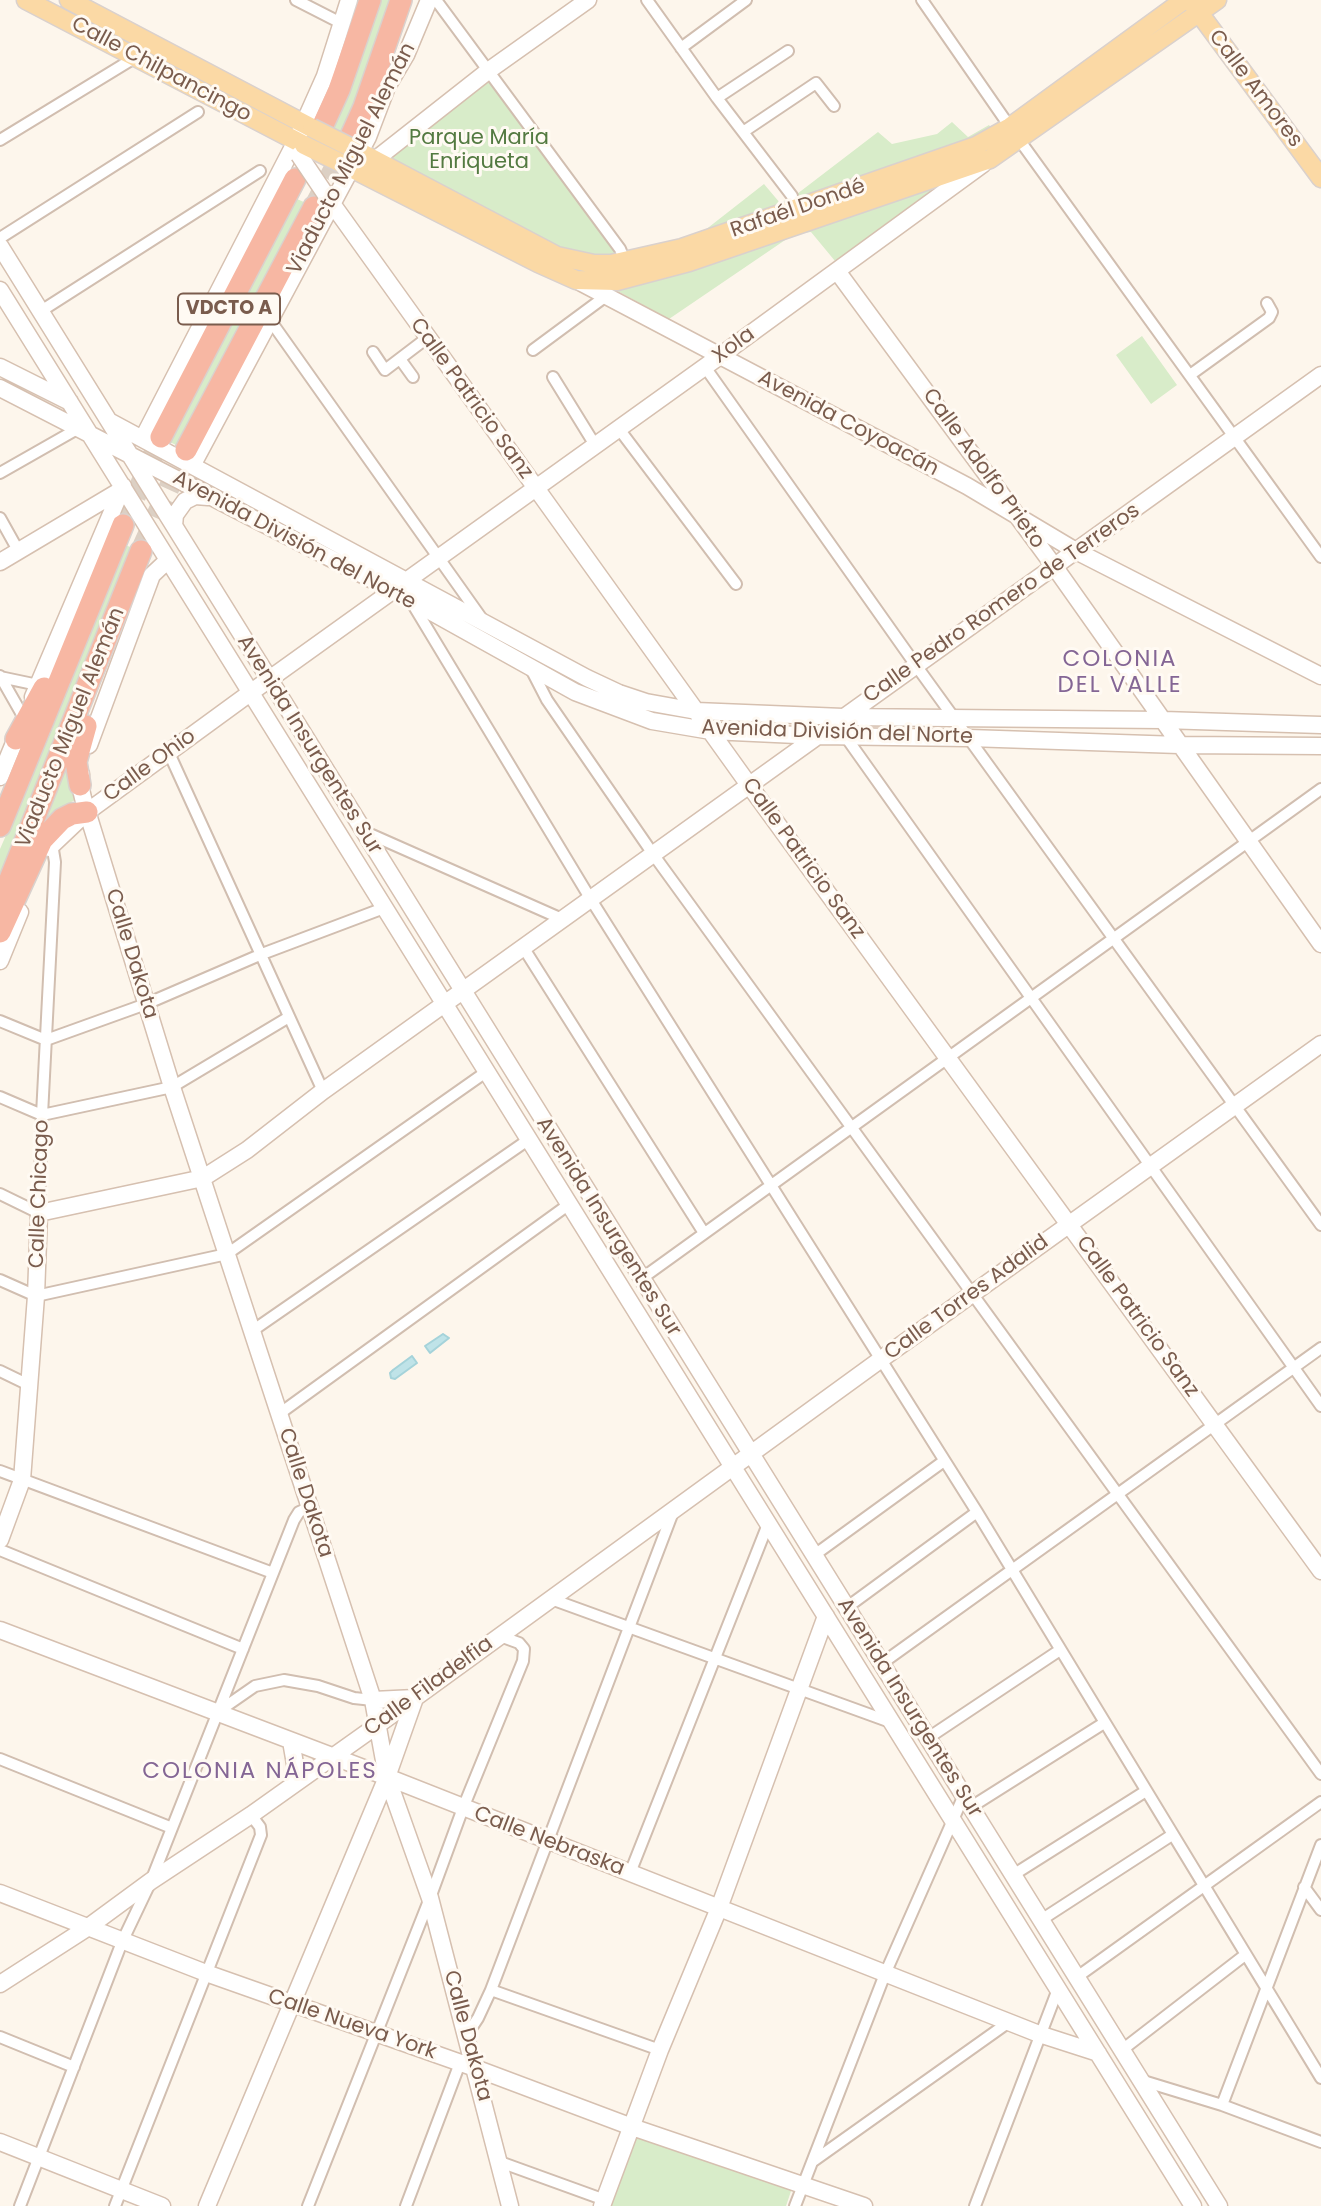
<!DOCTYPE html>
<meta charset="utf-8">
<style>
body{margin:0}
canvas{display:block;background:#fdf6ec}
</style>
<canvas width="1321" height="2206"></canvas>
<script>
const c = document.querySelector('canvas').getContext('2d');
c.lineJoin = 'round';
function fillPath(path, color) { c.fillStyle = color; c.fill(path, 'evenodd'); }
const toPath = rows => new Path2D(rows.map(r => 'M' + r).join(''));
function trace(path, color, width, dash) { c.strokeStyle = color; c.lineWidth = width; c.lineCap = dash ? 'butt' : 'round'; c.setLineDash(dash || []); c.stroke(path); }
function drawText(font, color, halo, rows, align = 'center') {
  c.font = font + ' Poppins,sans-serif'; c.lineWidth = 6; c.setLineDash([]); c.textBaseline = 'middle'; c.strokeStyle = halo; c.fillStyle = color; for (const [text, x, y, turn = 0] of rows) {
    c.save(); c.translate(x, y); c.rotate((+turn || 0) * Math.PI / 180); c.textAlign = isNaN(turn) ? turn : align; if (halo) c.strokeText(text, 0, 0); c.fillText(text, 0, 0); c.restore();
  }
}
fillPath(toPath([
 [380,0,390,0,343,135,330,128],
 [488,74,621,258,575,257,387,161,406,142],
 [952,122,968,137,989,125,995,133,686,245,764,184,780,203,797,194,878,132,892,144,937,134],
 [967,171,835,261,811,232,794,234,669,319,612,288],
 [297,199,306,203,176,445,170,442,224,339,222,337,227,334],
 [1142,336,1177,385,1151,404,1116,355],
 [125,545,133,548,0,881,0,849,49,737],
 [67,764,77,799,56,810,42,824],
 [637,2128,792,2188,786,2206,607,2206]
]), '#d8ecc9');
const water = toPath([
 [443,1334,449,1338,430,1353,425,1346,443,1334],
 [412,1356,417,1363,395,1379,391,1378,390,1373,393,1370,412,1356]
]);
fillPath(water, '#bfe3e8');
trace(water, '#a5d3da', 2);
trace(toPath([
 [314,207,347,144],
 [123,525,161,437],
 [143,546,186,450]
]), '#dcd0c4', 21, [21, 10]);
const street = toPath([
 [296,0,341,23],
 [436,0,620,249,625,261],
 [647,0,717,98,792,196],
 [922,0,1010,127,1321,557],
 [681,48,746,0],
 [717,98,788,51],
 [743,132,816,83,834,106],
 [0,140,136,57],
 [0,238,198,112],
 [41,311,260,171],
 [270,320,482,619],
 [533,350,606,296],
 [373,352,385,370,427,338],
 [400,359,413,377],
 [705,367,915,664,1321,1225],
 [1190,375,1269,318,1272,312,1267,303],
 [553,377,595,445],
 [619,429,736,584],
 [0,473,79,428],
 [0,518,19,552],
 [412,603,590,898,977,1512,1321,2078],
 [531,669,547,700,653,854,1321,1774],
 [0,676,24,718],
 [0,677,38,685],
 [843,733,1321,1406],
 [169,753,323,1091],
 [363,831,562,919],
 [523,947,704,1233],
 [0,1021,46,1040,146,1004,262,954,384,908],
 [0,1097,42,1115,172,1087,289,1017],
 [0,1194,39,1213,42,1115,55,862,52,844],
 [641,1279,1321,789],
 [0,1280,36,1296,227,1254,486,1072],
 [252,1331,528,1140],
 [0,1371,31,1386],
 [279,1414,568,1205],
 [0,1471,273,1573],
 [0,1550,243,1649],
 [813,1556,944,1461],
 [551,1599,893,1723],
 [846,1608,977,1512],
 [881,1664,1321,1348],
 [219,1711,255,1686,284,1680,318,1686,354,1698,373,1700],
 [928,1738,1060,1650],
 [0,1759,172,1828],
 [971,1807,1104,1723],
 [630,1873,768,1524],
 [1013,1875,1146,1791],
 [1304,1887,1321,1910],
 [1041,1920,1172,1835],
 [1077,1977,1321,1802],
 [491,1990,660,2050],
 [466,2036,478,2018,491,1990,673,1512],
 [0,2037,74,2067],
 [1122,2050,1245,1955],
 [1140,2080,1222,2105,1321,2142],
 [1222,2105,1321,1845],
 [500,2162,605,2200],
 [812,2162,1009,2022],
 [20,2206,122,1942,151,1881,294,1520,299,1512,310,1507],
 [115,2206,261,1835,260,1827,251,1815],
 [308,2206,430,1898,463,1808,523,1661,524,1649,519,1643,500,1636],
 [406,2206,460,2063],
 [795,2206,885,1974,964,1795],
 [975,2206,1058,1989]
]);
const secondary = toPath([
 [366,167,488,71,588,0],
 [328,198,749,785,1321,1571],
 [0,246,1219,2206],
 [837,271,1054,566,1321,944],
 [576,280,967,486,1076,551,1321,676],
 [0,290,1193,2206],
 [0,367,70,402],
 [0,388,392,590,575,692,652,721,711,731,818,736,969,738,1179,745,1321,746],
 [109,421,587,678,619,693,646,702,696,711,843,717,1163,720,1321,725],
 [143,438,296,141,325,76,349,0],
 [193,464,368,137,387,87,406,55,429,0],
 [174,526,175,515,185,501,195,496,208,497],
 [0,562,121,490],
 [33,697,123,486],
 [89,745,152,575,168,560],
 [81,774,80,785,83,798,172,1087,373,1700,387,1777,430,1898,510,2206],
 [0,777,19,731],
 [49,848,87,812,250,693,720,356,983,164],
 [0,961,20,912],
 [0,1540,22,1480,36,1296,39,1213,203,1178,247,1150,323,1091,1321,375],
 [0,1630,387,1777,1039,2034,1098,2053],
 [373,1700,415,1698],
 [291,1741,298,1781],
 [0,1893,206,1973,475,2068,632,2127,864,2206],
 [0,1984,87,1928,151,1881,251,1815,379,1724,880,1360,1321,1044],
 [0,2142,162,2206],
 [207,2206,387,1777,415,1698],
 [602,2206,660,2050,719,1908,826,1616]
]);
const primary = toPath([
 [26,0,304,145],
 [69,0,312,128],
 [1194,6,1321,178],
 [354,149,557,256,594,264,611,264,682,248,976,146,1010,127,1184,0],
 [345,165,538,263,576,280,617,281,689,262,990,159,1217,0]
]);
const highway = toPath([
 [323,125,339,90,370,0],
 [350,138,364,107,401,0],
 [161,437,295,179],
 [186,450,314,207],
 [16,739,44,688],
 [80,785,76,762,86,726],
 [0,826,123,525],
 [0,904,141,551],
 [0,932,42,840,62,819,72,814,87,812]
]);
trace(street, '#d1beb0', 14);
trace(secondary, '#d6c0b0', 19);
trace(primary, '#dad1cd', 21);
trace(highway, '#dad1cd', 24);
trace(street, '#fff', 10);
trace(secondary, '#fff', 16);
trace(primary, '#fbd9a5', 18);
trace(highway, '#f7b7a3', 21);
const secondaryBridge = toPath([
 [299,155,328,198]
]);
const primaryBridge = toPath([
 [312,128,354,149],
 [304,145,345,165]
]);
trace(secondaryBridge, '#d6c0b0', 19, []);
trace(primaryBridge, '#dad1cd', 21, []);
trace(secondaryBridge, '#fff', 16);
trace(primaryBridge, '#fbd9a5', 18);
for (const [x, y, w] of [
 [229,309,102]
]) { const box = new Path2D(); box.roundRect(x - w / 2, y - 15.5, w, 31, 5); c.fillStyle = '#fffaf3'; c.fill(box); trace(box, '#7a5c4d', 2); }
drawText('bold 19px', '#7a5c4d', null, [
 ["VDCTO A",229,309]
]);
drawText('21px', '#7a5c4d', '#fffaf3', [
 ["Calle Chilpancingo",161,70,28],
 ["Calle Amores",1255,89,53],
 ["Viaducto Miguel Alemán",352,159,-63],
 ["Rafaél Dondé",798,209,-19],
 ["Xola",734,346,-36],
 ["Calle Patricio Sanz",471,399,54],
 ["Avenida Coyoacán",848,424,28],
 ["Calle Adolfo Prieto",983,469,54],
 ["Avenida División del Norte",294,541,28],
 ["Calle Pedro Romero de Terreros",1002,604,-35],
 ["Viaducto Miguel Alemán",71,728,-68],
 ["Avenida División del Norte",837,733,2],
 ["Avenida Insurgentes Sur",309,745,58],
 ["Calle Ohio",150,766,-36],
 ["Calle Patricio Sanz",803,859,54],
 ["Calle Dakota",131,954,73],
 ["Calle Chicago",40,1194,-88],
 ["Avenida Insurgentes Sur",608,1227,58],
 ["Calle Torres Adalid",967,1298,-36],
 ["Calle Patricio Sanz",1137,1317,54],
 ["Calle Dakota",305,1493,72],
 ["Calle Filadelfia",429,1687,-36],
 ["Avenida Insurgentes Sur",909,1708,58],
 ["Calle Nebraska",549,1842,21],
 ["Calle Nueva York",352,2025,19],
 ["Calle Dakota",467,2036,75]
]);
drawText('21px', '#537a41', '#fffaf3', [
 ["Parque María",479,139],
 ["Enriqueta",479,163]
]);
c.letterSpacing = '2px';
drawText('23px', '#846695', '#fffaf3', [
 ["COLONIA",1120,660],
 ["DEL VALLE",1120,686],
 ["COLONIA NÁPOLES",260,1772]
]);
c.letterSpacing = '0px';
</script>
